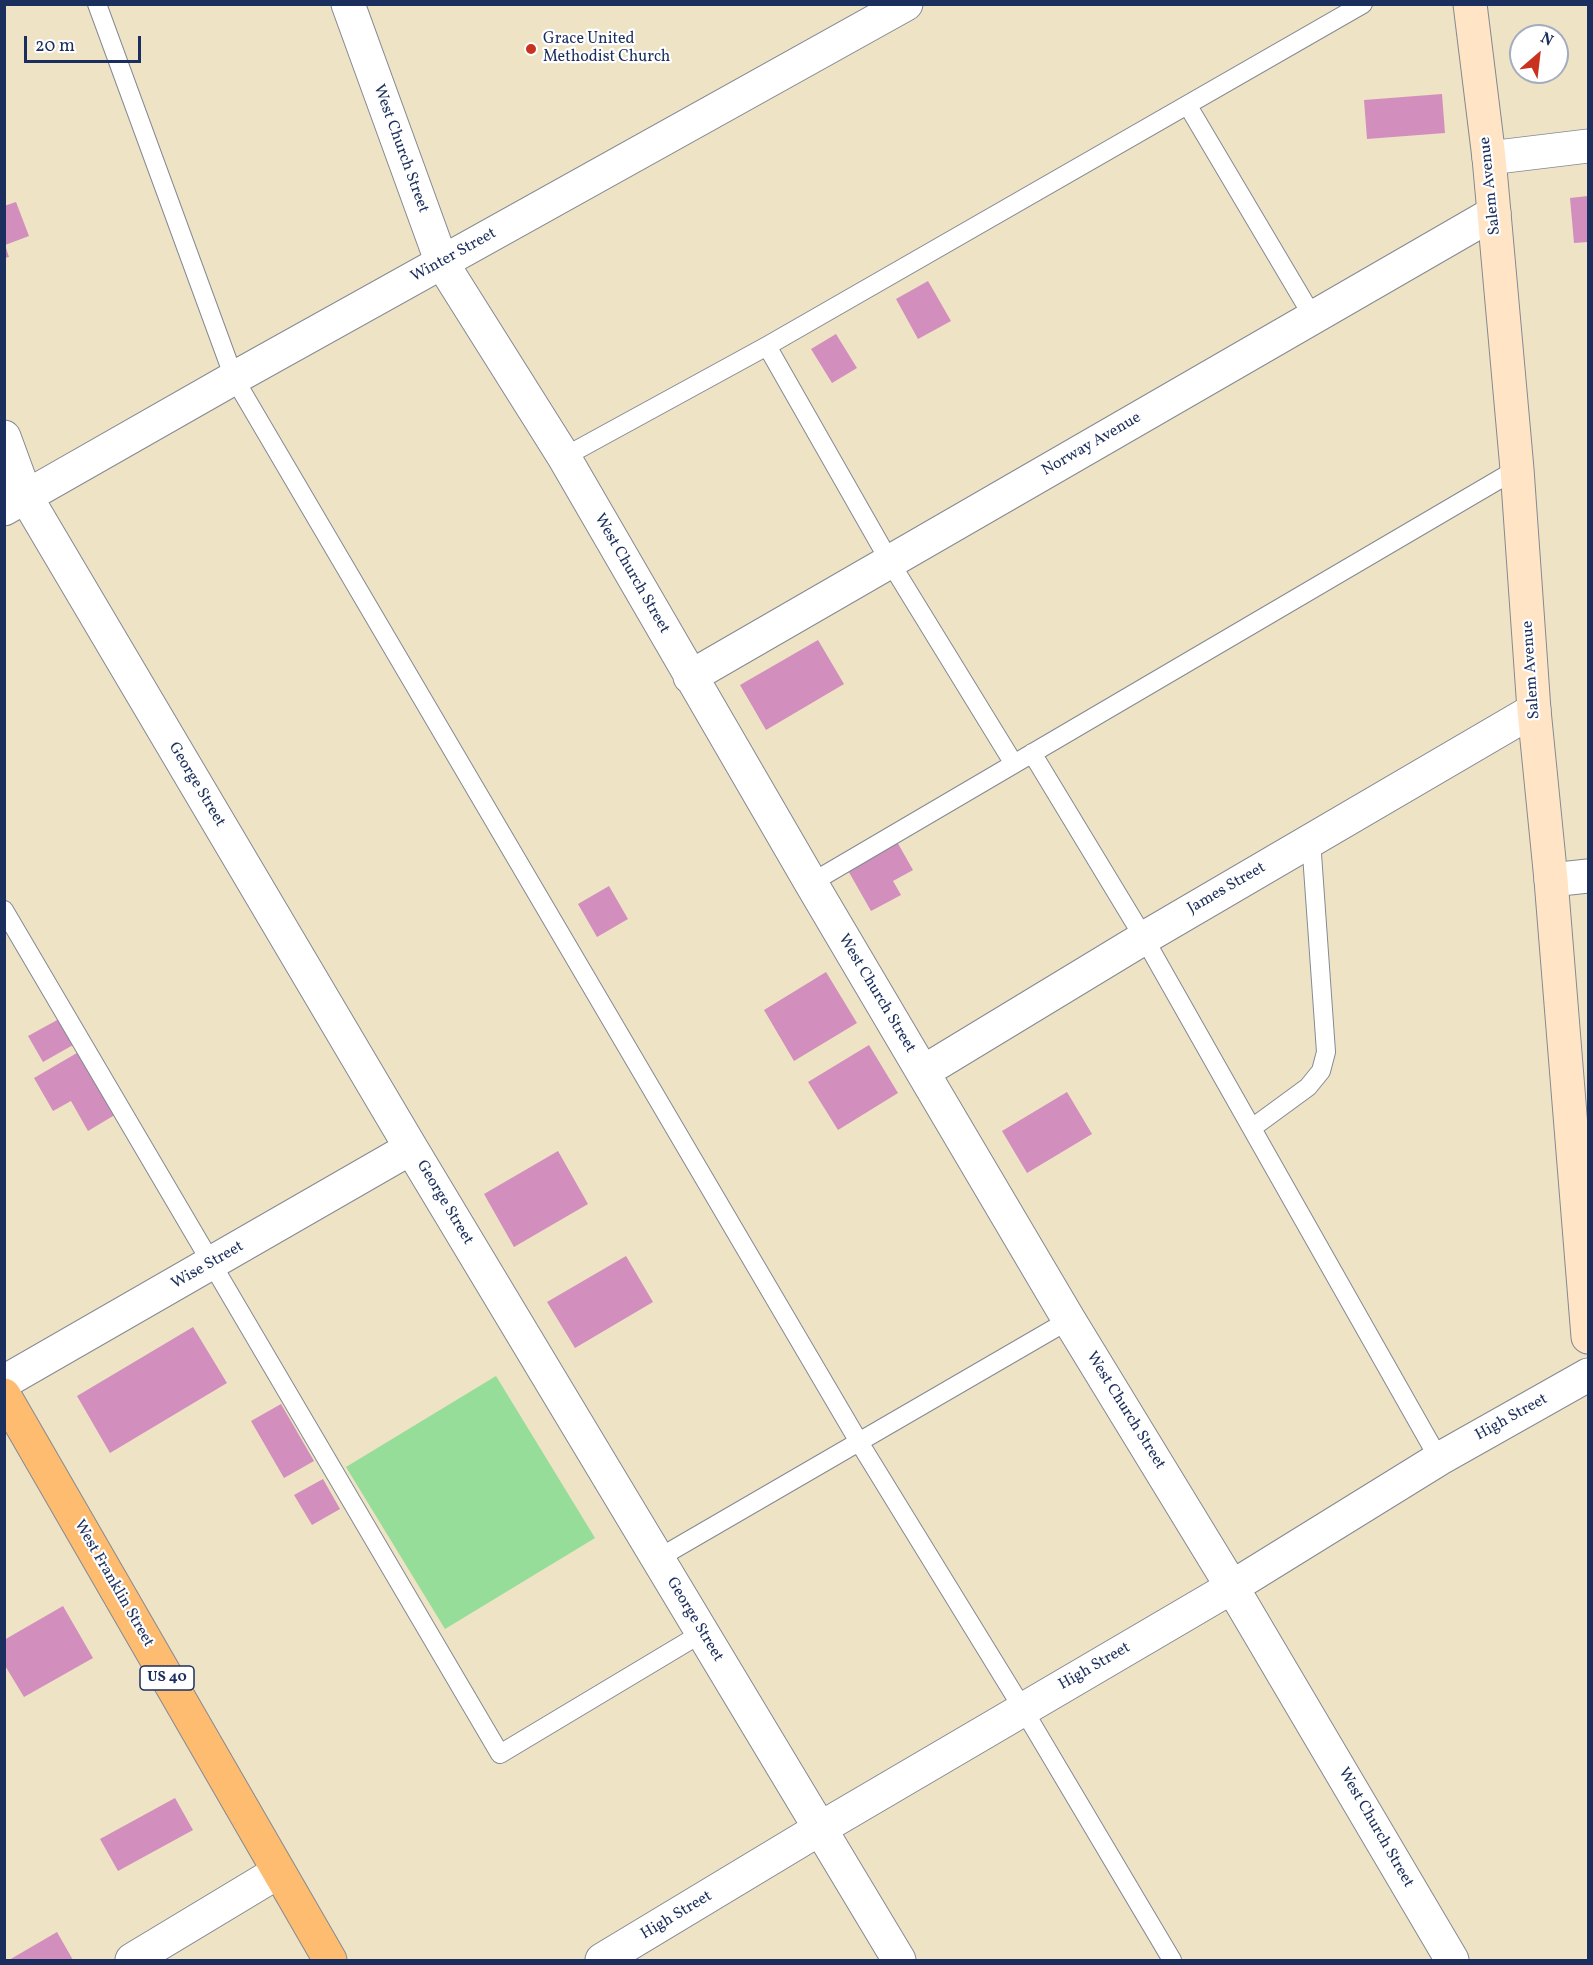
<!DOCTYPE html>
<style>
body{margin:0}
#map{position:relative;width:1593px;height:1965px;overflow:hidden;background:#eee3c5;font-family:Vollkorn,serif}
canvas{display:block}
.frame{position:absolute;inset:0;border:6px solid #1b2f5e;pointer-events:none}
.north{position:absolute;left:1509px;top:24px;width:60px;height:60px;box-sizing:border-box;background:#fff;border:2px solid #a4acbf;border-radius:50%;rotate:28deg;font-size:16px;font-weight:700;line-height:24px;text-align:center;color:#1b2f5e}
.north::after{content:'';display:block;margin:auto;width:21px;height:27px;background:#c8321e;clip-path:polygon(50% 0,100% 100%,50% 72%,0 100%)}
.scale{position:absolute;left:24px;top:36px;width:117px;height:27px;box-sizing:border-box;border:3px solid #1b2f5e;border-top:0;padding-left:8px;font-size:18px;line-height:21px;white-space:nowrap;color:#1b2f5e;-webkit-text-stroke:4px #fff;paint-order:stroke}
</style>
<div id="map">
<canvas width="1593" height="1965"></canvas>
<div class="frame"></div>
<div class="north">N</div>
<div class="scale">20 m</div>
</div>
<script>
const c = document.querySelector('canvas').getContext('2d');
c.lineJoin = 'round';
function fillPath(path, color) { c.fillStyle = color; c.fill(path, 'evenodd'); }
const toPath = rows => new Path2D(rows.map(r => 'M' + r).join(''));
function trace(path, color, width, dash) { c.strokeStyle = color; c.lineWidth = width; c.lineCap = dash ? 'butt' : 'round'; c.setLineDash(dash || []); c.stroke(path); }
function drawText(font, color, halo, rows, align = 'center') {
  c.font = font + ' Vollkorn,serif'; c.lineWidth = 4.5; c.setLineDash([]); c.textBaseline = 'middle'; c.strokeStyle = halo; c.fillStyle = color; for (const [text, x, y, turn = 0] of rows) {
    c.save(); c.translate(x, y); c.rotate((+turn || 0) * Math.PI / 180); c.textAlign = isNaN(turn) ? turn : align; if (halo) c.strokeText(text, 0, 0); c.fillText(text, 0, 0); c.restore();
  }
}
fillPath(toPath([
 [496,1376,595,1538,445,1629,346,1467]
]), '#95dd98');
fillPath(toPath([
 [1442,94,1445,133,1367,139,1364,100],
 [1588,196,1588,242,1574,243,1570,198],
 [16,202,29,236,5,245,9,257,4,258,4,206],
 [928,281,951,321,918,339,896,299],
 [836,334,857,368,832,383,811,349],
 [818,640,844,684,766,730,740,685],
 [896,840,913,870,893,881,901,895,871,911,846,867],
 [609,886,628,919,597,937,578,904],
 [826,972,857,1023,794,1061,764,1010],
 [59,1019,73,1045,43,1062,28,1036],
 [869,1045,898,1093,838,1130,808,1082],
 [82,1050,118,1113,88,1131,71,1101,53,1111,34,1078],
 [1067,1092,1092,1134,1027,1173,1002,1131],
 [558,1151,588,1204,514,1247,484,1194],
 [626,1256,653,1302,575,1348,547,1302],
 [193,1327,227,1383,110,1453,77,1396],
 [281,1404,314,1461,284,1478,251,1421],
 [323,1479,340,1509,312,1525,294,1495],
 [63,1606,93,1658,24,1697,4,1664,4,1640],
 [175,1798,193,1830,118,1871,100,1839],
 [57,1932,73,1960,9,1960]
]), '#d28ebd');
const service = toPath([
 [97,4,234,378,859,1442,1023,1709,1172,1960],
 [1188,106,1313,317],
 [767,346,890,562,1014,764],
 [564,457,767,346,1363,4],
 [1032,753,1144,938,1439,1459],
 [811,883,1517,469],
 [4,910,500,1754,702,1633],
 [1252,1128,1308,1087,1321,1071,1326,1052,1311,840],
 [657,1559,1069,1320]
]);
const minor = toPath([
 [348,4,442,263,564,457,811,883,1069,1320,1232,1587,1452,1960],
 [1489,158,1588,146],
 [4,437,26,497,411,1148,899,1960],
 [4,509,234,378,906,4],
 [690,677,1494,213],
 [1551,880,1588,876],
 [923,1072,1144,938,1534,710],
 [4,1382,411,1148],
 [132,1960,278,1872],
 [602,1960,821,1828,1232,1587,1439,1459,1588,1375]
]);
const secondary = toPath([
 [1470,4,1489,158,1494,213,1517,469,1534,710,1551,880,1588,1337]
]);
const primary = toPath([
 [4,1395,330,1960]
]);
trace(service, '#848992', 20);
trace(minor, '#848992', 35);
trace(secondary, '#848992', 35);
trace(primary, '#848992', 35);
trace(service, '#fff', 18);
trace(minor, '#fff', 33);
trace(secondary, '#ffe4c6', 33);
trace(primary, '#febc70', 33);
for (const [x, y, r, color] of [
 [531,49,6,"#c8321e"]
]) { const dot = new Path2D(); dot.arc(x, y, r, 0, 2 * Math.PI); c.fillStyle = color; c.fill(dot); trace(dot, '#fff', 2); }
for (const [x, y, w] of [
 [167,1678,54]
]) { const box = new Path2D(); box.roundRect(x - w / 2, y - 12, w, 24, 4.5); c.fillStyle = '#fff'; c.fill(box); trace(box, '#1b2f5e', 1.5); }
drawText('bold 15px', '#1b2f5e', null, [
 ["US 40",167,1678]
]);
drawText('16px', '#1b2f5e', '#fff', [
 ["Grace United",543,40],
 ["Methodist Church",543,58]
], 'left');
drawText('16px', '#1b2f5e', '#fff', [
 ["West Church Street",400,149,70],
 ["Salem Avenue",1491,186,-96],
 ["Winter Street",454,256,-29],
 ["Norway Avenue",1092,445,-30],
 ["West Church Street",631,574,60],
 ["Salem Avenue",1532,670,-94],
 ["George Street",196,785,59],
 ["James Street",1227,889,-30],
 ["West Church Street",876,994,59],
 ["George Street",444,1203,59],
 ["Wise Street",208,1266,-30],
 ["West Church Street",1125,1411,58],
 ["High Street",1512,1418,-29],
 ["West Franklin Street",113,1584,60],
 ["George Street",694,1620,59],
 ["High Street",1095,1667,-30],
 ["West Church Street",1375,1828,60],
 ["High Street",677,1916,-31]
]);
</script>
